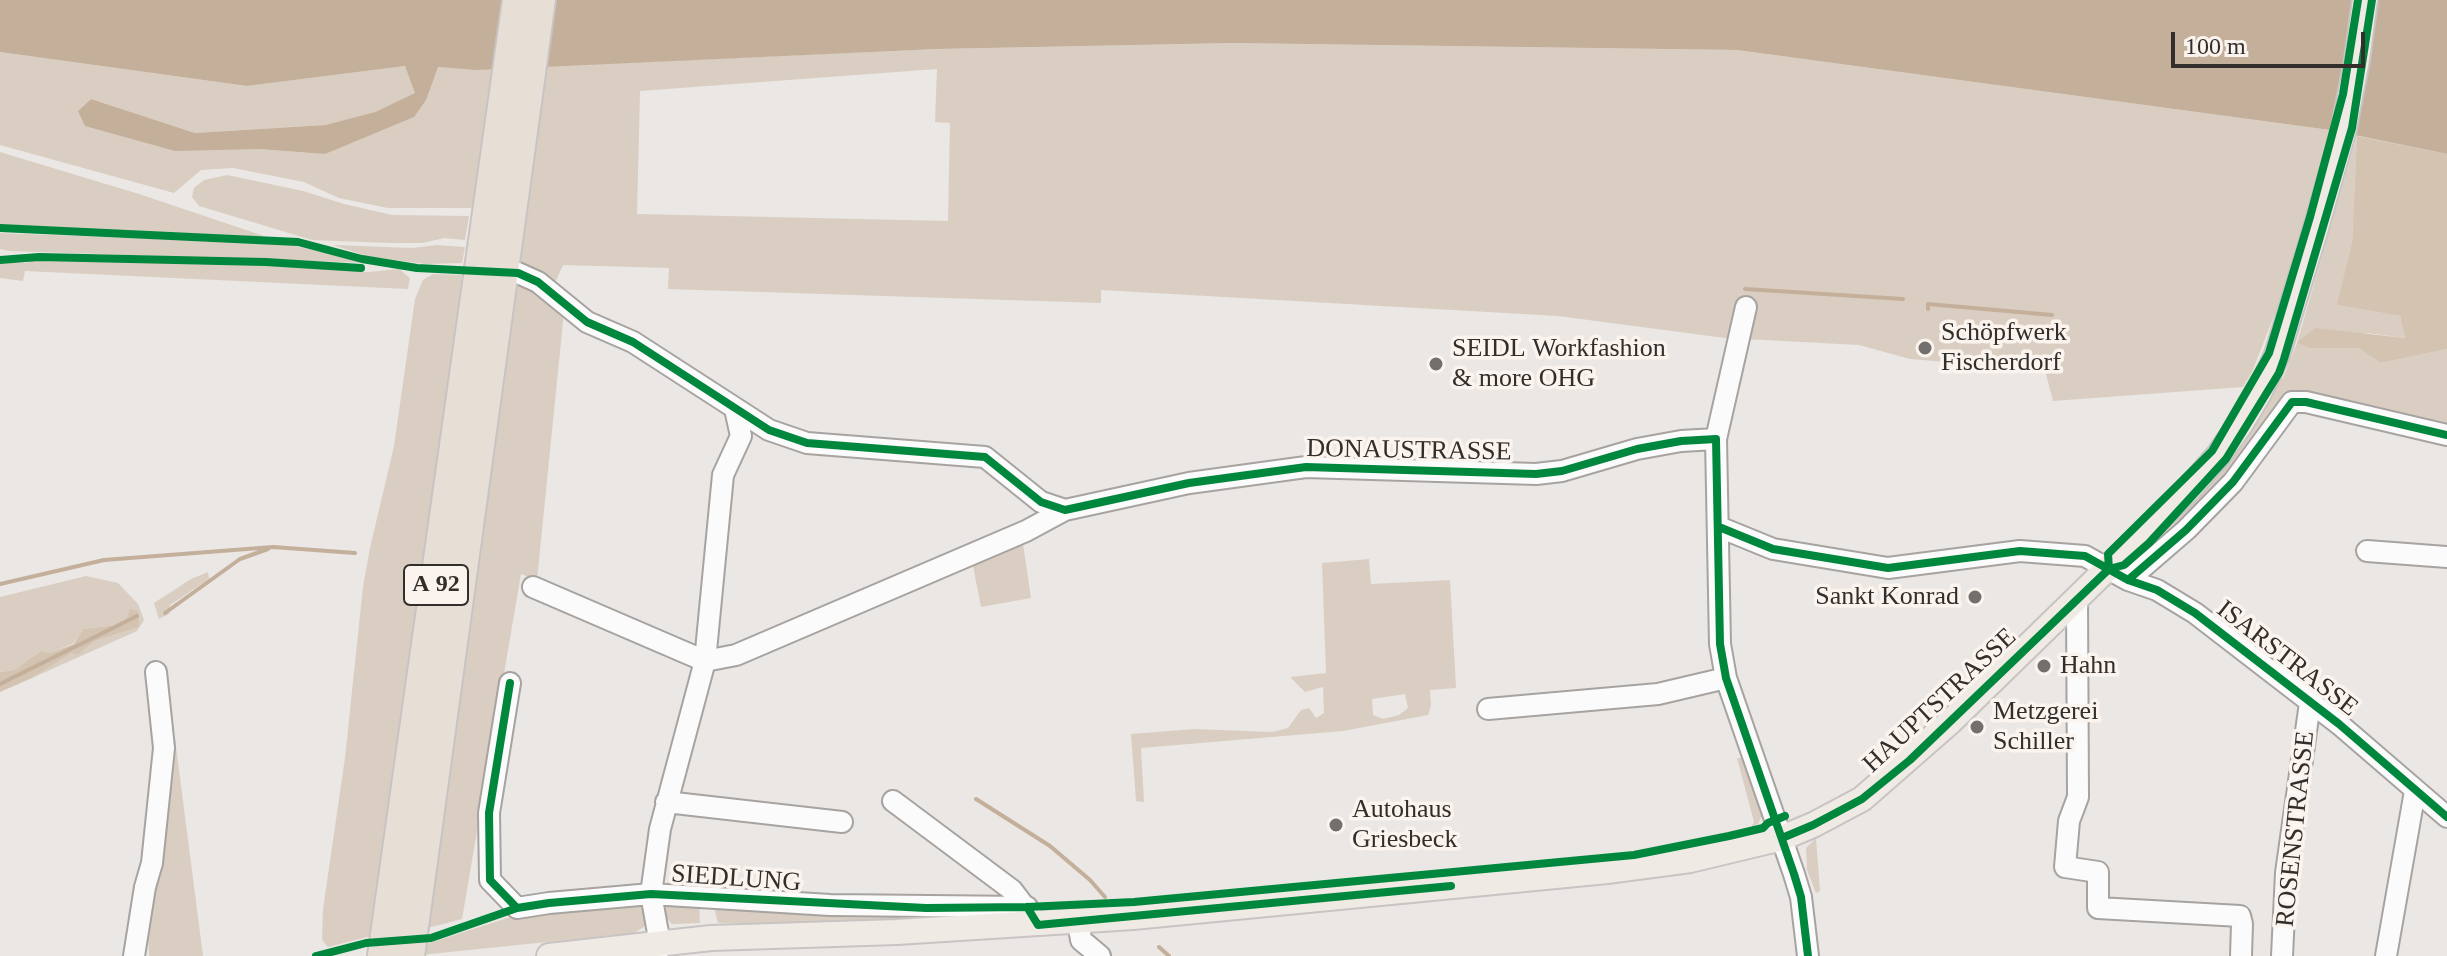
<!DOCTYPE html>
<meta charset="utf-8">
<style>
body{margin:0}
#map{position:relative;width:2447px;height:956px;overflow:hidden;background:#eae7e4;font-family:"Times New Roman",serif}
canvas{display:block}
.scale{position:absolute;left:2171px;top:32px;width:194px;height:36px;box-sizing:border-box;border:4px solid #312e2c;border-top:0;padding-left:10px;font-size:24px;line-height:28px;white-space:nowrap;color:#312e2c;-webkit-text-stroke:6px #fbf4ee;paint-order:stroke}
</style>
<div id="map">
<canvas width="2447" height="956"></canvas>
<div class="scale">100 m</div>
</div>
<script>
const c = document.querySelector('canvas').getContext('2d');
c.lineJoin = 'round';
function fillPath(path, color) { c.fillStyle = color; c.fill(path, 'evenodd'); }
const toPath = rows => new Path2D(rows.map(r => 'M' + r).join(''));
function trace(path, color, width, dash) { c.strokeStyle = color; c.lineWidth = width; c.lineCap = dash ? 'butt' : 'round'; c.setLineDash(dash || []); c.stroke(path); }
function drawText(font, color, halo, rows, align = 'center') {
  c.font = font + ' "Times New Roman",serif'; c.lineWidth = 7; c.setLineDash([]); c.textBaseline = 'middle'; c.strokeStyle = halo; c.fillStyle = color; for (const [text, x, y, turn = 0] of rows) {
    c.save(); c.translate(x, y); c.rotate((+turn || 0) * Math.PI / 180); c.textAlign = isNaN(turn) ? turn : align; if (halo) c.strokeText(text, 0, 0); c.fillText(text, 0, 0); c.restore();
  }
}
fillPath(toPath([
 [1233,43,1737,50,2330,130,2299,252,2252,372,2243,387,2053,401,2045,370,1910,359,1859,345,1725,338,1558,316,1101,290,1101,303,668,289,669,268,563,265,553,287,550,287,517,261,545,66,937,49],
 [937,69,935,122,950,123,948,221,637,214,640,91],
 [0,52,247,86,405,66,416,93,375,112,325,125,195,133,91,99,78,111,258,149,325,154,426,100,437,67,500,68,478,208,388,208,339,198,304,182,233,168,201,170,174,193,0,145],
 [2357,136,2352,242,2338,305,2400,316,2405,338,2367,333,2310,348,2358,348,2381,363,2447,349,2447,433,2290,392,2242,460,2193,515,2138,561,2197,500,2241,443,2279,378,2283,378,2297,343],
 [0,152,139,194,264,236,259,238,0,226],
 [227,175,303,191,344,204,392,215,469,216,465,240,444,238,423,243,390,243,312,240,199,206,192,197,194,188,204,180],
 [0,233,287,244,368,263,10,251,0,249],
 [333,245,412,248,437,245,465,247,462,263,425,264,367,256],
 [33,260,263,265,369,272,399,269,410,278,408,289,25,271,23,281,0,278,0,263,26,263],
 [433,274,462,275,420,632,371,936,328,947,322,940,323,909,345,758,363,587,370,548,394,446,415,299,423,280],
 [516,283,539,290,564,312,537,580,521,574,462,919,424,929],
 [1023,544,1031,598,981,607,973,566],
 [1369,559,1371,584,1450,580,1456,688,1430,690,1431,706,1428,715,1343,731,1141,748,1144,802,1136,801,1131,734,1194,729,1272,732,1288,728,1301,710,1309,708,1316,718,1324,713,1323,687,1305,692,1290,677,1326,673,1322,563],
 [1405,694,1408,708,1399,715,1383,719,1373,715,1372,699],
 [208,572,209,579,170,605,169,614,159,619,154,603,191,579],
 [86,576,118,583,138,604,144,620,137,631,32,678,71,652,78,655,95,641,139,627,125,624,83,629,74,643,50,653,41,651,14,670,0,672,0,597],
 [175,739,203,956,149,956,148,933,168,813],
 [1737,758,1746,758,1762,816,1758,824,1751,827,1754,822],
 [1816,838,1820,891,1816,893,1807,870,1806,848],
 [630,902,642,906,648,914,647,925,634,933,421,955,423,945,539,908],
 [672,903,699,904,700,923,672,924,663,914,665,907],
 [714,907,935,916,884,923,718,923]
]), '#dacec2');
fillPath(toPath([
 [2357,136,2447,154,2447,349,2381,363,2358,348,2310,348,2297,343,2315,328,2405,338,2400,316,2337,305,2352,242],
 [130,609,138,611,139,627,95,641,78,655,71,653,32,678,0,692,0,672,14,670,41,651,50,653,74,644,83,629,125,624]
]), '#d4c3b1');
fillPath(toPath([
 [0,0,2447,0,2447,154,2330,130,1737,50,1233,43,937,49,477,70,438,67,426,100,414,117,325,154,258,149,175,151,85,126,78,111,91,99,195,133,325,125,375,112,415,93,405,66,247,86,0,52]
]), '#c4af9a');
trace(toPath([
 [1745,289,1903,299],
 [1928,309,1928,304,2052,315],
 [0,584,104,560,273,547,355,553],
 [165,613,240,559,268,549],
 [0,684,137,616],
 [976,799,1050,846,1090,880,1105,897],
 [1159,947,1169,956]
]), '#c4af9a', 4);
const minor = toPath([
 [518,273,538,282,587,322,633,342,769,430,807,443,985,457,1041,502,1065,510],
 [1746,307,1716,439,1720,644,1726,678,1794,874,1801,897,1808,956],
 [1719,527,1773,549,1888,568,2020,551,2085,556,2128,580,2157,590,2195,613,2339,724,2447,817],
 [2367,551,2447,557],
 [2128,580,2186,530,2233,482,2292,402,2306,402,2447,435],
 [533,587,705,661,736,655,1026,531,1065,510,1189,483,1306,467,1536,474,1562,471,1637,449,1681,441,1716,439],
 [2077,600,2078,797,2069,821,2065,867,2098,872,2098,908,2240,916,2242,924,2241,956],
 [510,683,489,813,490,880,517,908,549,903,651,894,830,905,1027,907],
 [1488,709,1658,694,1726,678],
 [893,801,1012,890,1031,915],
 [666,802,842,822],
 [1078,921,1081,940,1100,956],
 [134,956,145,887,152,863,164,748,156,672],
 [657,956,660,944,651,894,660,829,705,661,723,475,741,436,735,409],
 [2282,956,2286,873,2310,703],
 [2386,956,2415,791]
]);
const major = toPath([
 [549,956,711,938,897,932,1133,917,1607,871,1690,860,1782,838,1813,825,1862,799,1950,722,2187,491,2218,456,2240,425,2258,395,2277,355,2314,235,2343,133,2357,60,2365,0]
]);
const highway = toPath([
 [382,956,517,0],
 [410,956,541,0]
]);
trace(minor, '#a6a3a1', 24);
trace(major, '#c7c4c3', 28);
trace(highway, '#c7c4c3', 32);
trace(minor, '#fcfbfb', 20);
trace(major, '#f0eae5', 24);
trace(highway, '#e7dfd6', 28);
trace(toPath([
 [0,228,298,242,362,259,417,268,518,273,538,282,587,322,633,342,769,430,807,443,985,457,1041,502,1065,510,1189,483,1306,467,1536,474,1562,471,1637,449,1681,441,1716,439,1720,644,1726,678,1794,874,1801,897,1808,956],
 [0,260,39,257,266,262,361,268],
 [1719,527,1773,549,1888,568,2020,551,2085,556,2128,580,2157,590,2195,613,2339,724,2447,817],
 [2109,569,2108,554,2212,451,2269,353,2310,217,2343,94,2358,0],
 [2128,580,2186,530,2233,482,2292,402,2306,402,2447,435],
 [510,683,489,813,490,880,517,908,549,903,651,894,926,908,1027,907,1134,902,1634,855,1729,836,1763,828,1768,823,1785,816],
 [1782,838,1813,825,1862,799,1910,760,2109,569,2124,565,2149,543,2226,459,2279,373,2284,359,2352,128,2372,0],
 [1027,907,1038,925,1451,886],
 [316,956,366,943,431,938,517,908]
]), '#00873e', 8);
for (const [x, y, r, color] of [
 [1925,348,8,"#726f6c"],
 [1436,364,8,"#726f6c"],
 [1975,597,8,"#726f6c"],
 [2044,666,8,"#726f6c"],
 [1977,727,8,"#726f6c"],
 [1336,825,8,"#726f6c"]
]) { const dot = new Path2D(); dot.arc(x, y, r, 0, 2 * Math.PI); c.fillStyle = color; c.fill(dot); trace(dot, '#fbf4ee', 3); }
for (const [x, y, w] of [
 [436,585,64]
]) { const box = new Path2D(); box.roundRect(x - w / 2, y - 20, w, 40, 6); c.fillStyle = '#fbf4ee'; c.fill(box); trace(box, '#312e2c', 2); }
drawText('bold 24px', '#312e2c', null, [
 ["A 92",436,585]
]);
drawText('26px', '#312e2c', '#fbf4ee', [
 ["Schöpfwerk",1941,333],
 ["Fischerdorf",1941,363],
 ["SEIDL Workfashion",1452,349],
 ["& more OHG",1452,379],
 ["Sankt Konrad",1959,597,"right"],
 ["Hahn",2060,666],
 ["Metzgerei",1993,712],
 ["Schiller",1993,742],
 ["Autohaus",1352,810],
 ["Griesbeck",1352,840]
], 'left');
drawText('26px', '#312e2c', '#fbf4ee', [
 ["DONAUSTRASSE",1409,451,1],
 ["ISARSTRASSE",2287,659,38],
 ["HAUPTSTRASSE",1940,701,-43],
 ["ROSENSTRASSE",2296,829,-84],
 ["SIEDLUNG",736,879,4]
]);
</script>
